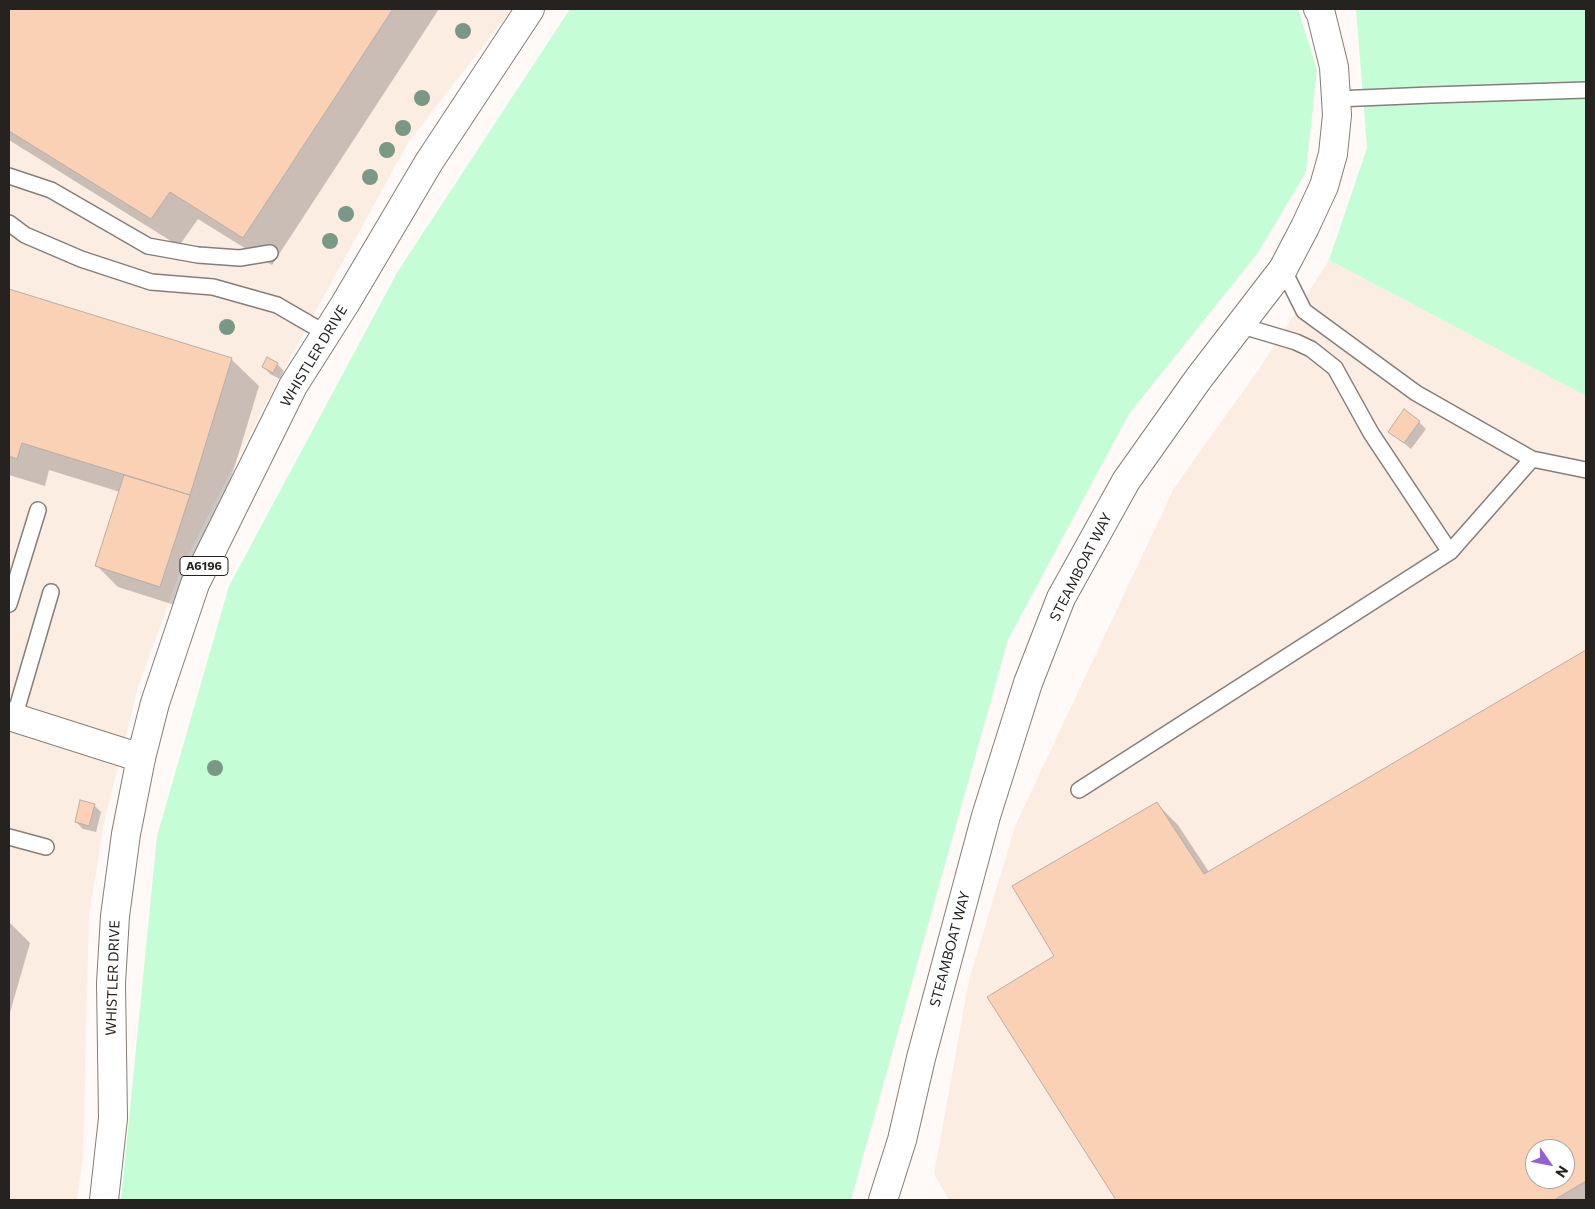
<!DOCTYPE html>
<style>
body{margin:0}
#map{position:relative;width:1595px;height:1209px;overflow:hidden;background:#fffaf7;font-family:Commissioner,sans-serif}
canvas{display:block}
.frame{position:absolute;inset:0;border:10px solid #252220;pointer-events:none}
.north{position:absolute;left:1525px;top:1139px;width:50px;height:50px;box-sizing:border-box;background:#fff;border:1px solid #a8a7a6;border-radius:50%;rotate:123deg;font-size:14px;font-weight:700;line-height:20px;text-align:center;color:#252220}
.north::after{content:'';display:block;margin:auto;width:18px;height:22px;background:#9460d8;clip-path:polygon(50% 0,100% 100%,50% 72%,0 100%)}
</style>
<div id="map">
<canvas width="1595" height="1209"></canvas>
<div class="frame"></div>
<div class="north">N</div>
</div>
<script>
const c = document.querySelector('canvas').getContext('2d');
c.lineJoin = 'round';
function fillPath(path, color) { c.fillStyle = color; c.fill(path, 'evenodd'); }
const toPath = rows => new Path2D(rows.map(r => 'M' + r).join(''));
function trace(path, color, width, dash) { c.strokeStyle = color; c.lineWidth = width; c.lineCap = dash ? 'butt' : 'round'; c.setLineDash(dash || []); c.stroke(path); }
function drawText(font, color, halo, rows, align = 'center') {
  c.font = font + ' Commissioner,sans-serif'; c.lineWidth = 5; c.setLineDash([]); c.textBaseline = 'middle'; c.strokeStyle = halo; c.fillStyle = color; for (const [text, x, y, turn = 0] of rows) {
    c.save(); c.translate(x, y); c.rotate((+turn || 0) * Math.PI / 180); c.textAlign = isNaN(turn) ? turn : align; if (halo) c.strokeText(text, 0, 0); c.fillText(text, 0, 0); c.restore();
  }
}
fillPath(toPath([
 [9,9,512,9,408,143,277,382,181,569,138,688,105,818,89,915,83,1156,77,1200,9,1200],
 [1329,260,1586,396,1586,1200,949,1200,934,1174,969,980,1015,826,1174,488,1261,366],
 [1535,1149,1565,1149,1565,1179,1535,1179]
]), '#fcede3');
fillPath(toPath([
 [570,9,1298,9,1317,70,1306,172,1258,253,1129,414,1008,640,851,1200,121,1200,157,836,229,586,398,271],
 [1356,9,1586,9,1586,396,1329,260,1367,148]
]), '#c5fdd7');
fillPath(toPath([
 [9,9,439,9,272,265,198,219,179,246,9,140],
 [9,290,231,359,259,386,218,522,210,520,181,607,118,587,97,566,120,492,49,470,45,486,9,475],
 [277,364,284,371,280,379,270,374,264,367],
 [1419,422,1426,429,1411,449,1389,431],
 [1586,652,1586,1200,1117,1200,988,997,1055,957,1157,804,1178,825,1209,872],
 [1535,1149,1565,1149,1565,1179,1535,1179],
 [94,805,101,812,96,832,83,829,76,822],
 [9,922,30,943,9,1016]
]), '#0003');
const building = toPath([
 [9,9,393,9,243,238,170,192,151,219,9,131,9,9],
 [9,289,232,358,190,495,22,443,17,459,9,456,9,289],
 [267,357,278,363,273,373,262,367,267,357],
 [1404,409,1420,421,1404,443,1388,432,1404,409],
 [124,475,190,495,160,587,95,566,124,475],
 [1586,650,1586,1181,1554,1200,1116,1200,987,997,1054,956,1012,886,1157,802,1204,874,1586,650],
 [1535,1149,1565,1149,1565,1179,1535,1179,1535,1149],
 [80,800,95,804,89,826,75,822,80,800]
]);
fillPath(building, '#fbd1b5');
trace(building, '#b7afaa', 1);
const lane = toPath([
 [1336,99,1431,95,1586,90],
 [9,176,51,190,148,246,198,255,240,258,270,253],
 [9,223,25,235,81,259,151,282,213,287,277,305,327,334],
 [1283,269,1304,311,1416,393,1532,459,1586,470],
 [1239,325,1296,342,1311,349,1335,368,1371,433,1450,552],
 [9,604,38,510],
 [14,718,51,592],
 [1079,790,1450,552,1532,459],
 [9,837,46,847]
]);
const street = toPath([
 [9,716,141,758],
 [883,1200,902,1140,921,1058,986,816,1028,683,1061,598,1126,481,1199,378,1283,269,1305,227,1324,186,1333,154,1337,115,1334,67,1321,14,1318,9]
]);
const primary = toPath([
 [104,1200,113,1118,111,983,115,916,126,834,141,758,155,703,195,584,293,386,345,304,429,162,530,9]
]);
trace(lane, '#857e79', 18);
trace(street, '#857e79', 30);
trace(primary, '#857e79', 30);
trace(lane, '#fff', 15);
trace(street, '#fff', 28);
trace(primary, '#fff', 28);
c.fillStyle = '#7a9886';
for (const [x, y] of [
 [463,31],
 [422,98],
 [403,128],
 [387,150],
 [370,177],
 [346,214],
 [330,241],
 [227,327],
 [215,768]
]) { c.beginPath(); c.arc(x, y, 8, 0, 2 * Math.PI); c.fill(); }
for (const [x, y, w] of [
 [204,566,48]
]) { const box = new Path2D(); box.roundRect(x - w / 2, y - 9.5, w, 19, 4); c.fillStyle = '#fff'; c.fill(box); trace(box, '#252220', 1); }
drawText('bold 12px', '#252220', null, [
 ["A6196",204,566]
]);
drawText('14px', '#252220', '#fff', [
 ["WHISTLER DRIVE",314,356,-59],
 ["STEAMBOAT WAY",1081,567,-63],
 ["STEAMBOAT WAY",950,949,-75],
 ["WHISTLER DRIVE",113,978,-88]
]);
</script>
